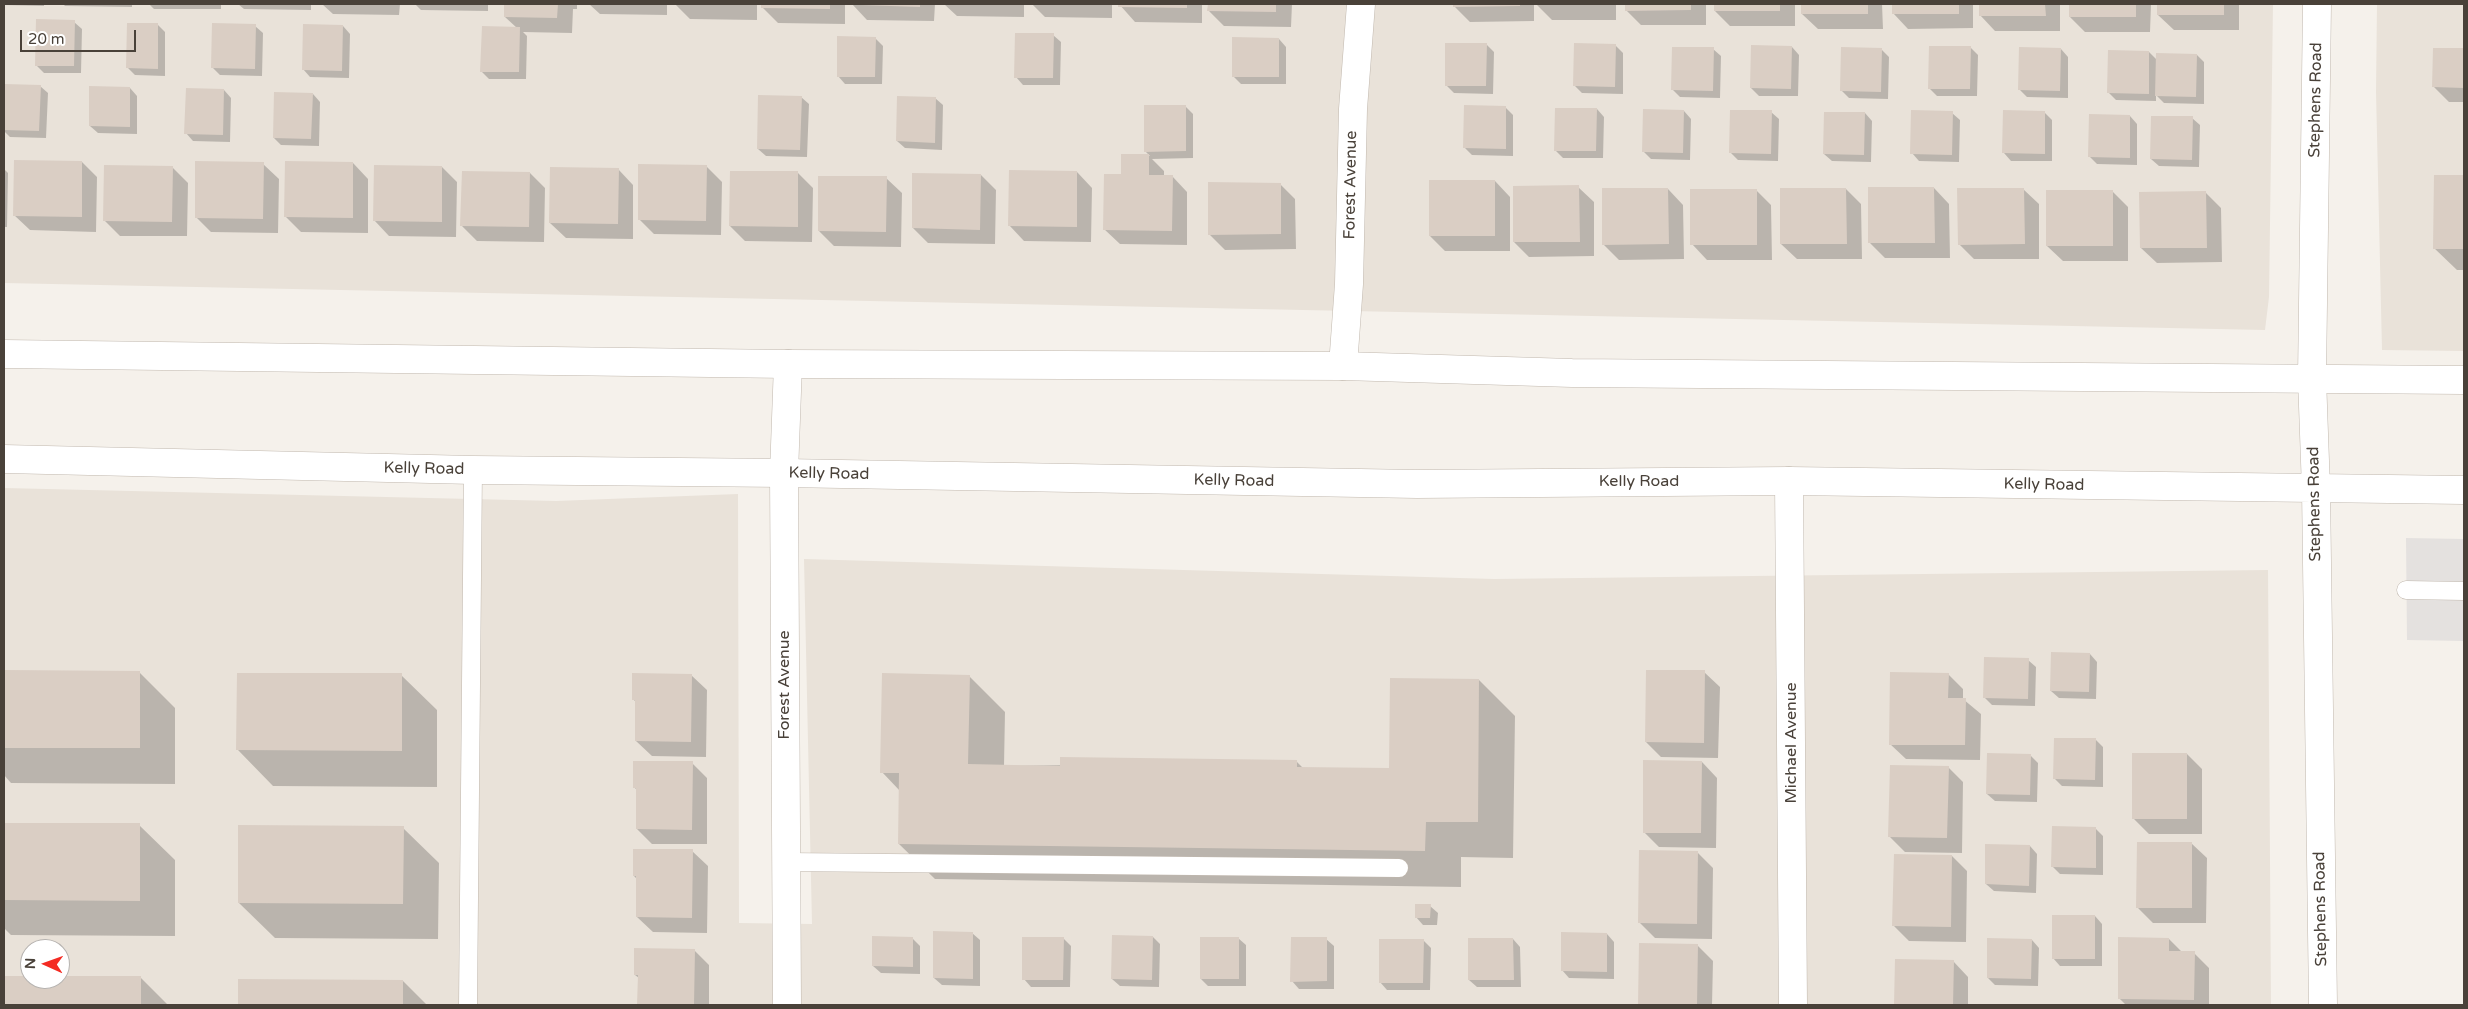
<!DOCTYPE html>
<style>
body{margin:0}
#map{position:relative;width:2468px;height:1009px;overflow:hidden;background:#f5f1eb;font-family:"Varela Round",sans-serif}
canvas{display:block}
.frame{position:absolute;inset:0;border:5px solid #494139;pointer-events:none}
.north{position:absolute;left:20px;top:939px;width:50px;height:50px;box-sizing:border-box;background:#fff;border:1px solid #b6b3b0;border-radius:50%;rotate:272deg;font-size:14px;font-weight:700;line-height:20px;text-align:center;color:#494139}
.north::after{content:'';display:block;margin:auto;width:18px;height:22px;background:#f42b23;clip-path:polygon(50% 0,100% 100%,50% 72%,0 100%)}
.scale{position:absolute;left:20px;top:30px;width:116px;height:22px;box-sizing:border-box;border:2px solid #494139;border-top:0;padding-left:6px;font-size:15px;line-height:18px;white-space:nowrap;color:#494139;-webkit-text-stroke:4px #fff;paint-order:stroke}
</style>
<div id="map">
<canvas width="2468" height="1009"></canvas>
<div class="frame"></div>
<div class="north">N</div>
<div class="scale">20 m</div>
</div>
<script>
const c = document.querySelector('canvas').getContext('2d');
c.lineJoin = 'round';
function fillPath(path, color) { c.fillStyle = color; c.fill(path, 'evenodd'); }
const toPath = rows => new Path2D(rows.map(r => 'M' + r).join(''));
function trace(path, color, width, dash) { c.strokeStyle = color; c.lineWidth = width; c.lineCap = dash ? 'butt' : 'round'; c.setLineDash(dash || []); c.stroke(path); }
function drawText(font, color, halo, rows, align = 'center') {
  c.font = font + ' "Varela Round",sans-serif'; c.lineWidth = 5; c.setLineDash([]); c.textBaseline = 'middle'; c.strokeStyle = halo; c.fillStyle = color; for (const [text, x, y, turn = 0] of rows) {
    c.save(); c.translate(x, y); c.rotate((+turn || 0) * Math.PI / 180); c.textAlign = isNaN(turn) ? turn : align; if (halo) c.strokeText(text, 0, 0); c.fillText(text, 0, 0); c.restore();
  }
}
fillPath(toPath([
 [4,4,2273,4,2269,297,2265,330,4,283],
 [2377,4,2464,4,2464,351,2382,350,2376,92],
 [4,488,556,501,738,494,739,923,812,924,804,559,1494,579,2268,570,2271,1005,4,1005],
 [30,949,60,949,60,979,30,979]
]), '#e9e2d9');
fillPath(toPath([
 [2406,538,2464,539,2464,641,2407,640]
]), '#e4e1df');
fillPath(toPath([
 [4,4,44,4,44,6,4,5],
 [63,4,132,4,132,7,65,6],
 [149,4,221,4,221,9,154,9],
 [238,4,311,4,311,10,244,9],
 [322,4,400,4,399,15,333,14],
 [415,4,488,4,488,11,421,10],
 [503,4,577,4,577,9,573,9,572,33,523,32,527,36,526,79,489,79,481,71,517,28,505,17,506,6],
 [589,4,667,4,667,15,600,14],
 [675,4,757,4,757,20,690,19],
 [762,4,845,4,845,24,778,23,762,7],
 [852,4,935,4,934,21,867,20],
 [944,4,1024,4,1024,17,957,16],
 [1032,4,1112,4,1112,18,1045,17],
 [1119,4,1202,4,1202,23,1135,22],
 [1209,4,1292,4,1291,27,1224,26,1209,11],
 [1455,4,1534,4,1534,21,1470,22,1455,7],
 [1536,4,1616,4,1616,20,1552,20],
 [1626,4,1706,4,1706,25,1641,25,1626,10],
 [1715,4,1795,4,1795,26,1730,26,1715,11],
 [1802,4,1882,4,1883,29,1818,29,1802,14],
 [1893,4,1973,4,1973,28,1908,29,1893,13],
 [1980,4,2060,4,2060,31,1995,31,1980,15],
 [2070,4,2151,4,2150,32,2085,32,2070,17],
 [2158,4,2239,4,2239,30,2174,30,2158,15],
 [74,22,82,29,81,73,44,73,36,65],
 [157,24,165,32,165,76,135,75,128,68],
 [255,26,263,33,262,76,220,75,213,68],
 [343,26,350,34,349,78,310,77,303,69],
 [1053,35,1061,42,1060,85,1023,85,1016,77],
 [875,38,883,46,882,84,845,84,838,76],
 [1279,39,1286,47,1286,84,1241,84,1233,76],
 [1487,45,1494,52,1493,94,1454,93,1446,85],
 [1615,45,1623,53,1623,94,1582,93,1575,86],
 [1792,47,1799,55,1798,96,1759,96,1751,88],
 [1970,47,1978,55,1977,96,1937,96,1929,88],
 [1713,49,1721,56,1720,98,1680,97,1672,89],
 [2061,49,2068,57,2068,98,2027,97,2020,90],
 [2434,49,2464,49,2464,102,2449,102,2434,87],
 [1882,50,1889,57,1888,99,1849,98,1841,90],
 [2149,52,2157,60,2197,55,2204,62,2204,104,2164,103,2156,95,2156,101,2116,100,2108,92],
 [4,85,40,86,48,93,46,138,10,137,4,131],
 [130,88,137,96,137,134,98,133,90,126],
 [224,90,231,98,230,142,193,141,186,133],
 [313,94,320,102,319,146,281,145,274,138],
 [801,97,809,104,807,157,766,156,758,149],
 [935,98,943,105,942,150,905,148,897,141],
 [1185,106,1193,114,1193,158,1152,159,1164,171,1164,176,1172,176,1187,192,1187,245,1120,244,1104,229,1122,175,1122,155,1150,156,1145,151],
 [1505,107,1513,115,1513,156,1472,155,1465,148],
 [1597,109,1604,117,1603,158,1563,158,1555,150],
 [1684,111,1691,119,1690,160,1651,159,1643,151],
 [1771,112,1779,119,1778,161,1738,160,1731,153],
 [2044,112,2052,120,2052,161,2011,161,2004,153],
 [1865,113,1872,121,1871,162,1832,161,1824,154],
 [1952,113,1960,120,1959,162,1919,161,1912,153],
 [2130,116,2137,124,2137,165,2097,164,2089,156],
 [2192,118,2200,125,2199,167,2159,166,2151,159],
 [82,162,97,177,96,232,30,230,14,215],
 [353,163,368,179,368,233,301,232,285,216],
 [263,164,279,179,278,233,211,232,196,217],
 [706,166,722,182,721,235,654,234,639,219],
 [172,167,188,183,187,236,120,236,104,220],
 [442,167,457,182,456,237,389,236,374,220],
 [4,169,8,173,7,227,4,227],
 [618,169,633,185,633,239,566,238,550,223],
 [1077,172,1092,188,1091,242,1024,241,1009,225],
 [530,173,545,188,544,242,477,241,462,226],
 [798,173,813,188,812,242,745,241,730,226],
 [981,175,996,190,995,244,928,243,913,228],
 [2436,176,2464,176,2464,270,2457,270,2434,248],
 [886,178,902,193,901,247,834,246,819,231],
 [1495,181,1510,197,1510,251,1445,251,1430,236],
 [1280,184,1295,199,1296,249,1225,250,1209,234],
 [1578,187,1594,202,1594,256,1529,257,1514,242],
 [1934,188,1949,204,1950,258,1885,258,1870,243],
 [1668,189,1683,205,1684,259,1619,260,1603,244],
 [1846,189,1861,204,1862,259,1797,259,1781,244],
 [2023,189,2039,204,2039,259,1974,259,1959,244],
 [1756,190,1771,205,1772,260,1707,260,1692,244],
 [2112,191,2128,207,2128,261,2063,261,2047,246],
 [2206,193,2221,208,2222,262,2157,263,2141,248],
 [2090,654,2097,662,2096,699,2059,698,2051,691],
 [2028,660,2036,667,2035,706,1992,705,1984,697],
 [4,672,139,672,175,708,175,784,11,783,4,775],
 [1704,672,1720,687,1718,758,1661,757,1646,742],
 [1948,674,1963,689,1963,699,1981,714,1980,760,1906,759,1890,744],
 [401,675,437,710,437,787,273,786,238,750],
 [691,675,707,690,706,757,652,756,636,741,636,702,633,699],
 [969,676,1005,712,1004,766,1297,762,1304,769,1390,770,1479,680,1515,716,1513,858,1461,857,1461,887,935,879,899,844,900,791,882,772],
 [2096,740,2103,747,2103,787,2062,786,2055,779],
 [2187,754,2202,769,2202,834,2149,834,2134,819],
 [2031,756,2038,763,2037,802,1995,801,1987,794],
 [1702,762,1717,778,1716,848,1659,847,1644,832],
 [692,763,707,778,707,844,652,844,637,829,637,790,634,787],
 [1948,767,1963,782,1962,853,1905,852,1890,837],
 [4,824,139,825,175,860,175,936,11,935,4,928],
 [403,828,439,863,438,939,275,938,239,903],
 [2096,829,2103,836,2103,875,2060,874,2052,866],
 [2191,843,2207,858,2206,923,2153,923,2138,908],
 [2030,846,2037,854,2036,893,1994,891,1986,884],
 [692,851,708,866,707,933,653,932,637,917,637,879,634,876],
 [1698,853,1713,868,1712,939,1655,938,1639,922],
 [1952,856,1967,871,1966,942,1909,941,1894,926],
 [1430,906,1438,913,1437,925,1423,925,1416,917],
 [2095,916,2102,924,2102,966,2060,966,2053,958],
 [972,933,980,940,980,986,942,985,934,978],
 [1607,934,1614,942,1614,979,1569,978,1562,970],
 [1153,937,1160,944,1159,987,1120,986,1112,979],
 [912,938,920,946,920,974,881,973,873,966],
 [1063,938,1071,946,1070,987,1031,987,1024,979],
 [1238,938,1246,945,1246,986,1208,986,1201,979],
 [1326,939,1334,946,1334,989,1299,989,1292,981],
 [1513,939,1520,947,1521,987,1477,987,1469,980],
 [2169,939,2182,952,2194,953,2209,968,2209,1005,2126,1005,2119,998],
 [1423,940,1431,948,1430,990,1387,990,1380,982],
 [2032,940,2039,948,2038,986,1995,985,1988,978],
 [1640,945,1697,945,1713,961,1712,1005,1640,1005],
 [694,950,709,965,709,1005,639,1005,639,978,635,975],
 [1896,960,1953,961,1968,977,1968,1005,1895,1005],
 [4,977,30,977,30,979,140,977,168,1005,4,1005],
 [239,980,403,981,427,1005,239,1005]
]), '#0003');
fillPath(toPath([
 [504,4,558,4,557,18,504,17],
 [761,4,830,4,830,9,761,8],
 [861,4,920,4,920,7,861,5],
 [1118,4,1187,4,1187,8,1118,7],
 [1208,4,1276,4,1276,12,1207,11],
 [1453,4,1520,4,1520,6,1453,7],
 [1625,4,1691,4,1691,10,1625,11],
 [1714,4,1780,4,1780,11,1714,11],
 [1801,4,1868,4,1868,14,1801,14],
 [1892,4,1959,4,1959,14,1892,14],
 [1979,4,2045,4,2046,16,1979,16],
 [2069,4,2136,4,2136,17,2069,17],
 [2157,4,2224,4,2224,15,2157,15],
 [36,19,75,20,74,66,35,66],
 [127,23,158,23,158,69,126,68],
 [212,23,256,24,255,69,211,68],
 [303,24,343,25,342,71,302,70],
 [482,26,520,27,519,72,480,72],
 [1015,33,1054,33,1053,78,1014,78],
 [837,36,876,37,875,77,837,77],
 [1232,37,1279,38,1279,77,1232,77],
 [1445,43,1487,43,1486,86,1445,86],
 [1574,43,1616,44,1615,87,1573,86],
 [1751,45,1792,46,1791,89,1750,88],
 [1929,46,1971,46,1970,89,1928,89],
 [1672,47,1714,47,1713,91,1671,90],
 [1841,47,1882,48,1881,92,1840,91],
 [2019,47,2061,48,2060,91,2018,90],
 [2433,48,2464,48,2464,88,2432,87],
 [2108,50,2149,51,2149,94,2107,93],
 [2156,53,2197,54,2196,97,2155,96],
 [4,84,41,85,39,131,4,130],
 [89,86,130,87,130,127,89,126],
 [186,88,224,89,223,135,184,134],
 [274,92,313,93,311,139,273,138],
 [758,95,802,96,800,150,757,149],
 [897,96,936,97,935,143,896,141],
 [1144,105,1186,105,1186,151,1144,152],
 [1464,105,1506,106,1506,149,1463,148],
 [1555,108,1597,108,1596,151,1554,151],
 [1643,109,1684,110,1683,153,1642,152],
 [1730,110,1772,110,1771,154,1729,153],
 [1911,110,1953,111,1952,155,1910,154],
 [2003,110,2045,111,2045,154,2002,153],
 [1824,112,1865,112,1864,155,1823,154],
 [2089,114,2130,115,2130,158,2088,157],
 [2151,116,2193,116,2192,160,2150,159],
 [1121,154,1149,154,1149,175,1173,175,1172,231,1103,230,1104,174,1121,174],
 [14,160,82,161,82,217,13,216],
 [195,161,264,162,263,219,195,218],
 [285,161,353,162,353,218,284,217],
 [638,164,707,165,706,221,638,220],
 [104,165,173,166,172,222,103,221],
 [374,165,442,166,442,222,373,221],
 [550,167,619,168,618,224,549,223],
 [1009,170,1077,171,1077,227,1008,226],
 [462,171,530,172,529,227,460,226],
 [730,171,798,171,798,227,729,226],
 [912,173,981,174,980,230,912,228],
 [2434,175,2464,175,2464,249,2433,249],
 [818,176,887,176,886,232,818,231],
 [1429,180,1495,180,1495,236,1429,236],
 [1208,182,1281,183,1281,234,1208,235],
 [1579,185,1580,242,1513,242,1513,186],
 [1868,187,1934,187,1935,243,1868,243],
 [1602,188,1668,188,1669,244,1602,245],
 [1780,188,1846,188,1847,244,1780,244],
 [1957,188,2024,188,2025,244,1958,245],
 [1690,189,1757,189,1757,245,1690,245],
 [2046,190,2113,190,2113,246,2046,246],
 [2206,191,2207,248,2140,248,2139,192],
 [2051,652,2090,653,2089,692,2050,691],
 [1984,657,2029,658,2028,699,1983,698],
 [4,670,140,671,140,748,4,748],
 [1646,670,1705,670,1704,743,1645,742],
 [1890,672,1949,673,1948,698,1966,698,1965,745,1889,745],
 [237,673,402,673,402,751,236,750],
 [632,673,692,674,691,742,635,741,635,700,632,700],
 [882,673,970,675,968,764,1060,766,1060,757,1297,760,1297,767,1389,768,1390,678,1479,679,1478,822,1426,822,1425,851,898,844,899,773,880,773],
 [2054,738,2096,738,2095,780,2053,779],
 [1987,753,2031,754,2030,795,1986,794],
 [2132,753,2187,753,2187,819,2132,819],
 [1643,760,1702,761,1701,833,1643,833],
 [633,761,693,761,692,830,636,829,636,788,633,788],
 [1890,765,1949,766,1947,838,1888,837],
 [4,823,140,823,140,901,4,900],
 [238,825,404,826,403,904,238,903],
 [2052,826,2096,827,2096,868,2051,867],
 [2137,842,2192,842,2192,908,2136,908],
 [1985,844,2030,845,2029,886,1985,884],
 [633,849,693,849,692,918,636,917,636,876,633,876],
 [1639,850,1698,851,1697,924,1638,923],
 [1894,854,1952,855,1951,927,1892,926],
 [1415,904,1431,904,1430,918,1415,918],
 [2052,915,2095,915,2095,959,2052,959],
 [933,931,973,932,973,979,933,978],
 [1561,932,1607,933,1607,972,1561,971],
 [1112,935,1153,936,1152,980,1111,979],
 [872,936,913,937,913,967,872,966],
 [1022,937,1064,937,1063,980,1022,980],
 [1200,937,1239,937,1239,979,1200,979],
 [1291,937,1327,937,1327,981,1290,982],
 [2118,937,2169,938,2169,951,2195,951,2194,1000,2118,999],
 [1468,938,1513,938,1514,980,1468,980],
 [1987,938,2032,939,2031,979,1987,978],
 [1379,939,1424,939,1423,983,1379,983],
 [1639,943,1698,944,1697,1005,1638,1005],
 [634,948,695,949,694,1005,637,1005,638,975,634,975],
 [1895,959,1954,960,1953,1005,1894,1005],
 [4,976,30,976,30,979,60,979,60,976,141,976,141,1005,4,1005],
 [238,979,403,980,403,1005,238,1005]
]), '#dacec4');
const service = toPath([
 [2406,590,2464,591],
 [786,862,1399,868],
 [468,1005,473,470]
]);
const minor = toPath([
 [1343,366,1349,284,1353,109,1361,4],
 [1789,481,1793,1005],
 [787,1005,784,473,788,364]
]);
const tertiary = toPath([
 [2317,4,2312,378,2316,489,2323,1005],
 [4,354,788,364,1343,366,1572,373,2464,380],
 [4,459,473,470,784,473,1417,484,1789,481,2464,490]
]);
trace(service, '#c1b8ae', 19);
trace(minor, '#c1b8ae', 29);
trace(tertiary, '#c1b8ae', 29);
trace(service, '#fff', 18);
trace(minor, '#fff', 28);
trace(tertiary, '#fff', 28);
drawText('16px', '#494139', '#fff', [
 ["Stephens Road",2316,100,-89],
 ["Forest Avenue",1351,185,-89],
 ["Kelly Road",424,469,1],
 ["Kelly Road",829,474,1],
 ["Kelly Road",1234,481,1],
 ["Kelly Road",1639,482],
 ["Kelly Road",2044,485,1],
 ["Stephens Road",2315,504,-91],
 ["Forest Avenue",785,685,-90],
 ["Michael Avenue",1792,743,-90],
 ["Stephens Road",2321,909,-91]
]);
</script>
